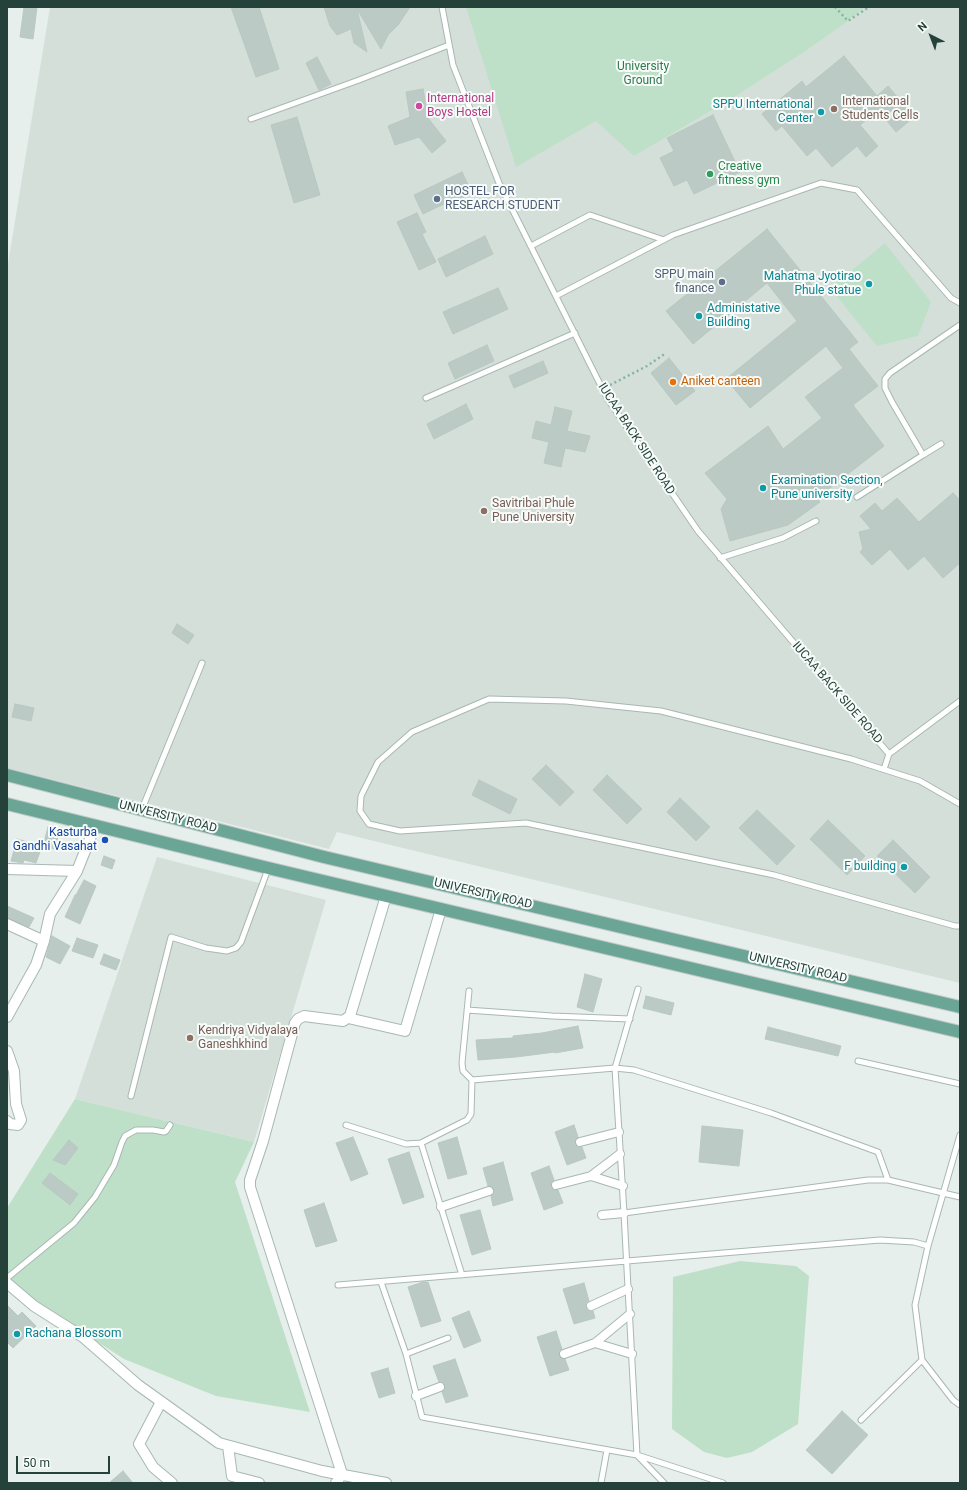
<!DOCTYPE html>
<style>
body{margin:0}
#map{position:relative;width:967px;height:1490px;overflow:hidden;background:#e6efeb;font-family:Roboto,sans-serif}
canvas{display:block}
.frame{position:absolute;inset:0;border:8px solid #24423a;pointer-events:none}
.north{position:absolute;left:911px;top:16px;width:40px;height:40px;-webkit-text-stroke:3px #f7fbf9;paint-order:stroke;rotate:318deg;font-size:11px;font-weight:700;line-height:16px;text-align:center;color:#24423a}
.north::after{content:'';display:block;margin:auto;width:14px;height:18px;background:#24423a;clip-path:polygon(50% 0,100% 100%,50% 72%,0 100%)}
.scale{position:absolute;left:16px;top:1456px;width:94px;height:18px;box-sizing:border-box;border:2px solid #24423a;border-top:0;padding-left:5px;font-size:12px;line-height:14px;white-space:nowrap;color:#24423a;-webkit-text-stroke:3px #f7fbf9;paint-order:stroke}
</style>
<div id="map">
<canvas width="967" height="1490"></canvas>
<div class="frame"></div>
<div class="north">N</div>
<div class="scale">50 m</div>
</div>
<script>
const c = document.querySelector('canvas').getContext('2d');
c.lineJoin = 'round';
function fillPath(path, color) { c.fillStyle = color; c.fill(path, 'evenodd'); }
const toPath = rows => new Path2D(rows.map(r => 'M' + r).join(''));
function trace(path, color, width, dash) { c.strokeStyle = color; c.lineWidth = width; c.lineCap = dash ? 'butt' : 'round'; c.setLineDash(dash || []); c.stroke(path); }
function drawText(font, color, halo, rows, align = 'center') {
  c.font = font + ' Roboto,sans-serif'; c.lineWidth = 4; c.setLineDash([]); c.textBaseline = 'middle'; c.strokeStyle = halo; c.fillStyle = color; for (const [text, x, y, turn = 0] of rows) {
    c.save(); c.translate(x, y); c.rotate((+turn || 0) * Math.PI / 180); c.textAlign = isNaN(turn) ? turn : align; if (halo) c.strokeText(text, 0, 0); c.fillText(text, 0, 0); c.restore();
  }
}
fillPath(toPath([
 [50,7,960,7,960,983,337,832,329,849,7,768,7,270],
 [157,857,326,900,254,1142,75,1099]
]), '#d4dfda');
fillPath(toPath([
 [466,7,865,7,848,21,804,52,734,97,634,156,596,121,516,167],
 [885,243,931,302,918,336,877,346,830,288],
 [75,1099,254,1142,235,1182,310,1412,216,1396,124,1359,7,1283,7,1208],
 [740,1261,796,1266,809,1276,798,1424,752,1452,727,1458,704,1452,672,1429,673,1277]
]), '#bfe0c8');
const building = toPath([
 [24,7,37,7,33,39,20,37,24,7],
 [231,7,259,7,279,69,256,77,231,7],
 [324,7,410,7,398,25,388,35,381,49,357,9,367,52,354,43,351,29,337,35,330,26,324,7],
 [844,56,877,96,888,86,914,117,896,132,878,110,860,125,878,146,866,157,857,146,832,167,816,148,807,156,782,126,776,131,762,114,802,81,806,87,844,56],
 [317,57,331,84,319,90,306,63,317,57],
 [423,89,428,118,446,141,432,153,419,137,395,145,388,126,410,117,406,92,423,89],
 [713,115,740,172,694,194,687,180,674,186,660,158,674,151,667,138,713,115],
 [297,117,320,195,294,203,271,125,297,117],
 [462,172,472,193,447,205,446,203,423,214,414,195,462,172],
 [417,213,426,232,422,234,436,262,419,270,397,222,417,213],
 [767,229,858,342,849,349,878,386,853,405,884,446,817,498,820,502,788,525,730,541,721,509,727,499,705,473,768,426,783,449,822,418,805,397,843,368,826,346,750,408,726,379,797,321,767,283,693,344,666,311,767,229],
 [485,236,493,254,446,277,438,259,485,236],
 [498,288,508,309,453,334,443,312,498,288],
 [487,345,494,361,455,379,448,363,487,345],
 [669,358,695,391,676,405,651,373,669,358],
 [543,361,548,373,514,388,509,376,543,361],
 [466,404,473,419,434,439,427,424,466,404],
 [555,407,572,411,567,431,590,436,585,452,565,448,561,467,544,463,549,442,532,438,536,421,551,425,555,407],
 [953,493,960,500,960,563,943,578,924,556,908,570,890,549,872,565,860,552,863,549,859,532,871,529,860,516,875,503,882,511,897,498,919,522,953,493],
 [177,624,194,635,188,644,172,633,177,624],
 [15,704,34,708,31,721,12,717,15,704],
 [546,765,574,792,560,806,532,779,546,765],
 [607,775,642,809,627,824,593,790,607,775],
 [479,780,517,799,510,814,472,795,479,780],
 [680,798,710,827,696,841,667,812,680,798],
 [757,810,795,846,777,865,739,828,757,810],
 [828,820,865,856,847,875,810,839,828,820],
 [48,827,60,831,54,849,43,846,48,827],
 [17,839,42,846,36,863,24,860,23,863,11,861,17,839],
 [893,840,930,877,915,893,877,856,893,840],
 [104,856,115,860,112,869,101,865,104,856],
 [84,880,96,886,80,924,65,917,75,895,76,895,84,880],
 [7,906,34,918,29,927,7,918,7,906],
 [52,936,70,946,60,964,46,957,52,936],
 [77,938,98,945,93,958,72,951,77,938],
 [104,954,120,960,116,970,100,964,104,954],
 [585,974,602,979,593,1012,577,1007,585,974],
 [646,996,674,1003,671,1015,643,1008,646,996],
 [578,1026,583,1048,555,1053,555,1052,516,1057,478,1060,476,1040,513,1038,513,1036,542,1033,578,1026],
 [768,1027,841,1046,838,1056,765,1039,768,1027],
 [574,1125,578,1137,575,1140,575,1144,578,1147,582,1147,586,1158,567,1165,555,1132,574,1125],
 [702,1126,743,1130,739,1166,699,1162,702,1126],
 [353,1137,368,1174,351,1181,336,1143,353,1137],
 [457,1137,467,1174,448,1179,438,1143,457,1137],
 [69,1140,78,1148,65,1165,53,1160,69,1140],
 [409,1152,424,1197,403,1204,388,1159,409,1152],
 [503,1162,513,1200,493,1206,491,1196,493,1194,494,1190,492,1187,488,1186,483,1168,503,1162],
 [549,1166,554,1180,551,1183,551,1187,554,1190,558,1190,563,1203,544,1210,531,1173,549,1166],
 [50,1173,78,1194,70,1205,42,1183,50,1173],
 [324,1203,337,1241,316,1247,304,1210,324,1203],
 [480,1210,491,1249,472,1255,460,1215,480,1210],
 [423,1282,428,1282,441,1321,421,1327,408,1287,423,1282],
 [584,1283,589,1301,586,1303,586,1308,588,1311,593,1311,595,1318,574,1324,563,1289,584,1283],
 [7,1305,18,1316,22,1312,36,1326,13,1348,7,1342,7,1305],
 [469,1311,481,1341,464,1348,452,1318,469,1311],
 [556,1331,562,1349,560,1351,559,1355,561,1358,565,1359,569,1370,550,1376,537,1337,556,1331],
 [455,1359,468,1396,446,1403,442,1392,444,1390,445,1385,443,1383,439,1382,433,1366,455,1359],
 [388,1368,395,1393,379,1398,371,1373,388,1368],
 [842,1411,868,1435,832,1474,806,1450,842,1411],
 [123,1471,133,1483,109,1483,123,1471]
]);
fillPath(building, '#bbcac4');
trace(building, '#b8c9c2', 1);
const service = toPath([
 [442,7,453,65,499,183,607,398,698,531,889,754],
 [251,119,359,80,449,45],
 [531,246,590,215,664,240],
 [556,296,673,235,821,183,857,190,951,298,960,303],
 [426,398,575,333],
 [923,455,941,444],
 [857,497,923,455,892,402,885,388,885,379,890,373,960,325],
 [720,558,783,538,816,521],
 [884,769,889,754,960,701],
 [960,804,920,781,851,759,661,711,566,701,489,699,412,732,378,762,361,796,360,811,369,824,400,831,526,823,774,875,955,926,960,926],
 [142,809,202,663],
 [638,989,615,1068,624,1213,637,1455,664,1483],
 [467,1010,552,1016,630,1019],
 [858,1061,960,1084],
 [472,1080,615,1068,634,1070,771,1113,878,1152,888,1180],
 [131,1096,171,937,206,948,227,951,236,948,241,942,268,869],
 [346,1125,406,1144,421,1143,467,1120,471,1114,472,1080,463,1071,462,1063,469,991],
 [960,1135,928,1246,915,1305,922,1360,953,1400,960,1405],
 [421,1143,462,1275],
 [624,1213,868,1180,888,1180,960,1197],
 [7,1278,74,1223,95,1197,114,1165,122,1142,125,1136,136,1130,153,1130,164,1132,166,1131,170,1125],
 [381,1282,406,1354,422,1417,637,1455,723,1483],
 [338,1285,880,1240,914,1242,928,1246],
 [406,1354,448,1338],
 [861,1420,922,1360],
 [601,1483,607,1450]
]);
const pedestrian = toPath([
 [580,1142,619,1132],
 [591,1176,620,1154],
 [556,1185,591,1176,623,1186],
 [441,1207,489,1191],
 [602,1215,624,1213],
 [591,1306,628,1289],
 [595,1343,630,1314],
 [564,1354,595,1343,632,1354],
 [416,1396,440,1387]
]);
const minor = toPath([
 [7,869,77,871],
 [7,924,44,941],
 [7,1017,36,965,44,941,50,914,77,871,95,826],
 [348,1018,405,1031,441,909],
 [7,1051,14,1071,16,1104,21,1120,18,1125,10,1124,7,1121],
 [7,1283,34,1306,83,1337,138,1385,219,1443,322,1471,386,1483],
 [161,1402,139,1444,153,1467,172,1483],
 [228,1446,232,1476,259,1483],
 [336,1483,342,1474,250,1187,250,1180,263,1141,295,1023,298,1019,304,1016,343,1021,350,1016,386,896]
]);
const primary = toPath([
 [7,775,324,857,960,1007],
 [7,804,268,868,960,1032]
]);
trace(service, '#a8b8b2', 7);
trace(pedestrian, '#a8b8b2', 10);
trace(minor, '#a8b8b2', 12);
trace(primary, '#c2cac8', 14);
trace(toPath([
 [835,7,848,21,869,7],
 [610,385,647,366,666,353]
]), '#86b3a5', 2.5, [2, 3]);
trace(service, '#fff', 5);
trace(pedestrian, '#fff', 8);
trace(minor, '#fff', 10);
trace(primary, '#6aa596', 12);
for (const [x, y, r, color] of [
 [419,106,4,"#d1479c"],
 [834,109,4,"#8d6e63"],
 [821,112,4,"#0f9aa8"],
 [710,174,4,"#2e9e5b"],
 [437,199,4,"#5c6f8a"],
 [722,282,4,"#5c6f8a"],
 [869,284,4,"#0f9aa8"],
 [699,316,4,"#0f9aa8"],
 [673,382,4,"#e8710a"],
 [763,488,4,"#0f9aa8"],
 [484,511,4,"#8d6e63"],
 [105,840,4,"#1a4fb4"],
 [904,867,4,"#0f9aa8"],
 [190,1038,4,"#8d6e63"],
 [17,1334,4,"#0f9aa8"]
]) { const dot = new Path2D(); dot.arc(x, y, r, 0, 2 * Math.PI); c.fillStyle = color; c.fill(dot); trace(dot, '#f7fbf9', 1.5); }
drawText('12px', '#2d7a4b', '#f7fbf9', [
 ["University",643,67],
 ["Ground",643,81]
]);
drawText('12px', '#b23c85', '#f7fbf9', [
 ["International",427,99],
 ["Boys Hostel",427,113]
], 'left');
drawText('12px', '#785e54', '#f7fbf9', [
 ["International",842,102],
 ["Students Cells",842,116],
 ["Savitribai Phule",492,504],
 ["Pune University",492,518],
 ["Kendriya Vidyalaya",198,1031],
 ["Ganeshkhind",198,1045]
], 'left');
drawText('12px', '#0d838f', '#f7fbf9', [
 ["SPPU International",813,105],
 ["Center",813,119],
 ["Mahatma Jyotirao",861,277],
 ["Phule statue",861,291],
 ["Administative",707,309,"left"],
 ["Building",707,323,"left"],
 ["Examination Section,",771,481,"left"],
 ["Pune university",771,495,"left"],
 ["F building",896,867],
 ["Rachana Blossom",25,1334,"left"]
], 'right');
drawText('12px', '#27864d', '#f7fbf9', [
 ["Creative",718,167],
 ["fitness gym",718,181]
], 'left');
drawText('12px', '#4e5e75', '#f7fbf9', [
 ["HOSTEL FOR",445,192],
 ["RESEARCH STUDENT",445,206],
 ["SPPU main",714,275,"right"],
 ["finance",714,289,"right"]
], 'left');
drawText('12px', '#c56008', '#f7fbf9', [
 ["Aniket canteen",681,382]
], 'left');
drawText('12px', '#24423a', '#f7fbf9', [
 ["IUCAA BACK SIDE ROAD",636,439,57],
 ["IUCAA BACK SIDE ROAD",837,693,49],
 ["UNIVERSITY ROAD",168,817,14],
 ["UNIVERSITY ROAD",483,894,13],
 ["UNIVERSITY ROAD",798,968,13]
]);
drawText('12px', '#164399', '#f7fbf9', [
 ["Kasturba",97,833],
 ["Gandhi Vasahat",97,847]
], 'right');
</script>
